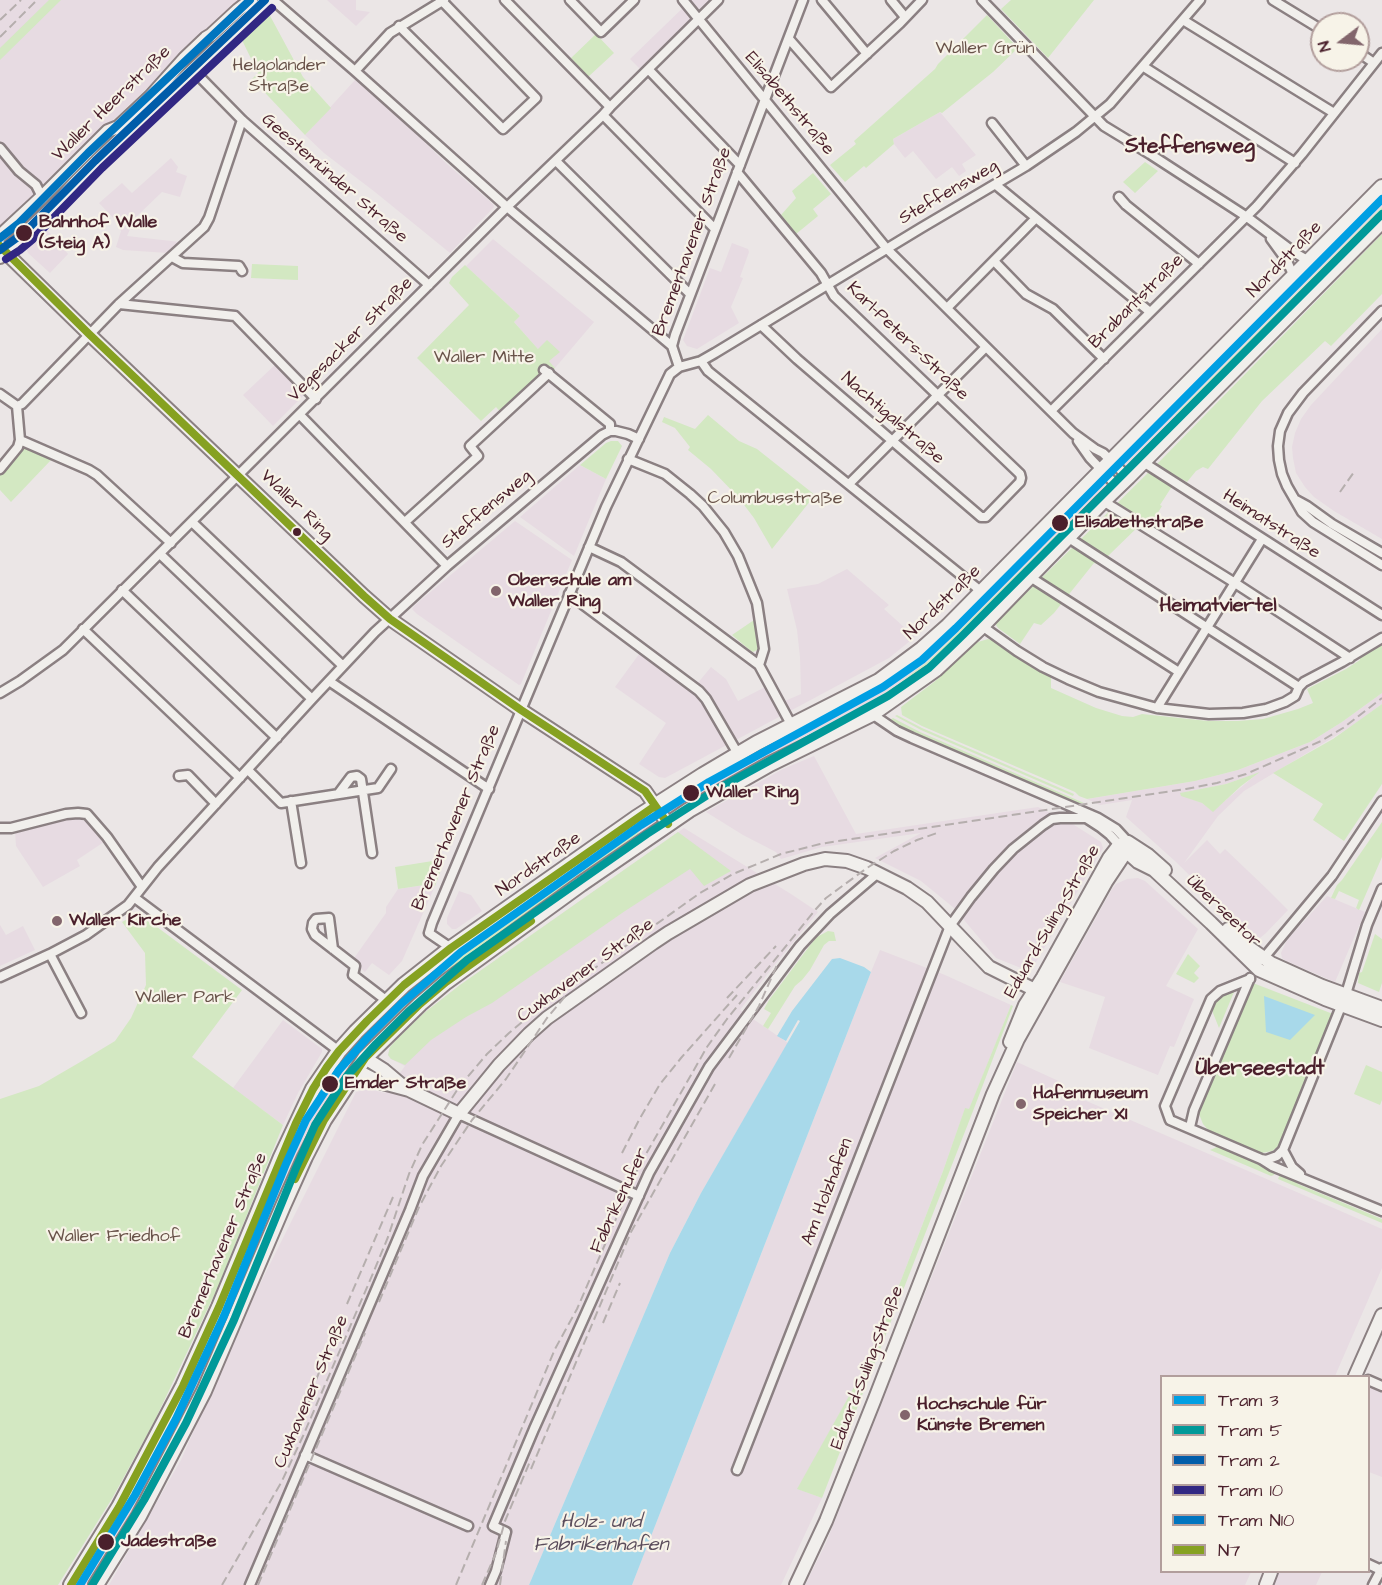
<!DOCTYPE html>
<meta charset="utf-8">
<style>
body{margin:0}
#map{position:relative;width:1382px;height:1585px;overflow:hidden;background:#ebe6e6;font-family:"Architects Daughter",sans-serif}
canvas{display:block}
.legend{position:absolute;left:1160px;top:1375px;width:210px;height:198px;box-sizing:border-box;background:#f7f3e8;border:2px solid #b29e9c;margin:0;padding:8px 10px;list-style:none;font-size:18px;color:#4a1f2b}
.legend li{display:flex;align-items:center;gap:12px;height:30px}
.legend b{width:30px;border:2px solid #b29e9c}
.north{position:absolute;left:1310px;top:12px;width:60px;height:60px;box-sizing:border-box;background:#f7f3e8;border:2px solid #b29e9c;border-radius:50%;rotate:254deg;font-size:16px;font-weight:700;line-height:24px;text-align:center;color:#4a1f2b}
.north::after{content:'';display:block;margin:auto;width:21px;height:27px;background:#82656c;clip-path:polygon(50% 0,100% 100%,50% 72%,0 100%)}
</style>
<div id="map">
<canvas width="1382" height="1585"></canvas>
<ul class="legend">
<li><b style="height:8px;background:#009fe3"></b>Tram 3</li>
<li><b style="height:8px;background:#099"></b>Tram 5</li>
<li><b style="height:8px;background:#005ca9"></b>Tram 2</li>
<li><b style="height:8px;background:#312783"></b>Tram 10</li>
<li><b style="height:8px;background:#0075bf"></b>Tram N10</li>
<li><b style="height:8px;background:#86a121"></b>N7</li>
</ul>
<div class="north">N</div>
</div>
<script>
const c = document.querySelector('canvas').getContext('2d');
c.lineJoin = 'round';
function fillPath(path, color) { c.fillStyle = color; c.fill(path, 'evenodd'); }
const toPath = rows => new Path2D(rows.map(r => 'M' + r).join(''));
function trace(path, color, width, dash) { c.strokeStyle = color; c.lineWidth = width; c.lineCap = dash ? 'butt' : 'round'; c.setLineDash(dash || []); c.stroke(path); }
function drawText(font, color, halo, rows, align = 'center') {
  c.font = font + ' "Architects Daughter",sans-serif'; c.lineWidth = 4.5; c.setLineDash([]); c.textBaseline = 'middle'; c.strokeStyle = halo; c.fillStyle = color; for (const [text, x, y, turn = 0] of rows) {
    c.save(); c.translate(x, y); c.rotate((+turn || 0) * Math.PI / 180); c.textAlign = isNaN(turn) ? turn : align; if (halo) c.strokeText(text, 0, 0); c.fillText(text, 0, 0); c.restore();
  }
}
fillPath(toPath([
 [0,0,240,0,2,225,0,225],
 [254,0,259,0,16,237,11,232],
 [327,0,356,0,356,10,370,12,356,26],
 [691,0,721,0,646,75,630,59],
 [355,80,401,119,447,164,493,204,494,207,450,253,375,192,324,153,305,135],
 [940,112,976,155,962,164,966,171,959,176,952,167,936,179,913,151,905,158,894,144,893,139],
 [171,158,178,167,176,172,187,176,180,197,162,192,135,218,127,236,180,242,168,253,123,250,116,247,121,231,118,226,119,224,99,203,122,183,132,193],
 [1382,196,1382,207,1176,414,1178,418,1135,462,1132,460,1014,579,931,659,897,685,871,702,734,775,735,778,684,807,682,805,639,833,634,828,729,765,731,768,867,695],
 [43,225,68,254,50,273,28,253,26,248,27,242,30,237],
 [493,239,594,322,555,368,514,322,520,316,466,266],
 [732,243,748,249,749,252,740,277,743,278,731,307,739,323,697,349,687,346,683,340,710,268,721,272],
 [1382,329,1382,539,1334,511,1314,497,1305,487,1296,473,1293,458,1292,447,1295,433,1301,419,1311,405],
 [276,364,302,391,303,394,303,396,273,426,243,395],
 [580,465,606,479,574,556,520,517],
 [515,521,572,560,521,684,519,685,417,614,412,609,415,605],
 [847,569,889,605,884,609,915,637,889,658,665,778,659,777,639,764,666,723,615,687,645,646,697,684,711,667,726,679,738,701,775,682,785,701,801,694,800,657,797,630,787,589,818,584],
 [1382,693,1382,704,1352,726,1244,791,1218,816,1184,863,1207,840,1220,854,1225,849,1269,891,1288,910,1266,933,1260,938,1252,937,1176,862,1126,817,1132,800,1100,805,1087,799,1195,781,1238,770,1310,742,1342,722],
 [1258,773,1213,811,1202,803,1181,795,1181,793,1226,784],
 [814,756,856,834,1038,807,1071,823,1101,842,1103,848,1033,967,1026,970,996,958,954,908,921,881,875,858,921,833,822,847,781,859,776,852,743,835,706,812,783,769],
 [71,817,85,821,104,842,77,860,80,866,43,887,16,846,15,830],
 [684,828,791,894,818,912,772,968,740,1010,788,1043,701,1193,670,1253,529,1585,109,1585,181,1460,245,1314,356,1092,369,1089,385,1093,405,1066,391,1059,388,1055,390,1047,397,1039,424,1013,460,985],
 [1138,878,1145,881,1198,929,1166,986,1194,999,1174,1047,1170,1046,1158,1075,1089,1048,1105,997,1060,982,1112,889,1116,884,1127,879],
 [431,884,435,886,402,961,389,975,372,963,365,972,352,961,386,913,386,907,398,889],
 [459,891,471,895,482,911,456,929,452,929,447,924,447,918],
 [1327,896,1365,912,1335,982,1286,961,1282,958,1281,953,1287,940],
 [0,925,6,935,23,926,35,950,0,966],
 [880,950,945,975,1011,1005,969,1110,965,1109,943,1171,873,1353,798,1489,822,1498,781,1585,632,1585,871,972],
 [283,1020,322,1049,322,1052,298,1093,283,1125,233,1088],
 [1017,1062,1063,1083,1068,1093,1382,1229,1382,1268,1335,1376,1162,1376,1162,1572,1251,1572,1245,1585,805,1585,826,1543],
 [341,1065,345,1076,219,1348,149,1489,91,1585,75,1585,99,1548,297,1129,333,1068],
 [1368,1375,1382,1381,1382,1477,1369,1472],
 [1277,1572,1322,1572,1316,1585,1272,1585]
]), '#e7dbe2');
fillPath(toPath([
 [49,0,61,0,0,60,0,48],
 [1011,0,1094,0,1048,58,1001,9],
 [268,12,303,77,331,108,305,135,252,79,258,73,241,38],
 [987,15,1018,48,993,72,942,113,940,112,893,139,894,144,866,168,864,166,845,182,830,165,856,144,854,141,935,69,938,64],
 [596,34,614,53,588,77,571,58],
 [1145,162,1158,171,1135,193,1123,182],
 [813,173,831,194,813,209,818,216,796,234,781,215,796,198,792,191],
 [1382,207,1382,215,1178,417,1175,415],
 [1382,234,1382,294,1331,346,1325,341,1262,401,1208,469,1203,467,1196,471,1187,482,1178,477,1160,505,1162,506,1151,524,1144,521,1108,556,1097,564,1094,563,1054,613,1041,625,1034,623,1020,644,998,628,996,625,997,622,1162,459],
 [252,264,298,266,298,280,251,278],
 [465,265,520,316,514,322,538,349,547,340,560,352,549,361,555,368,504,416,496,407,481,421,417,358,469,305,449,283,452,277],
 [708,415,739,441,757,449,815,495,772,549,754,518,738,497,711,469,688,450,690,447,675,428,662,422,664,417,695,429],
 [611,441,618,441,622,446,606,479,580,465,606,443],
 [22,447,51,460,11,502,0,490,0,474],
 [1096,496,1097,497,960,641,922,674,878,705,735,778,734,775,871,702,897,685,931,659],
 [754,620,759,647,757,650,753,652,751,651,732,635],
 [988,639,996,641,1015,655,1051,676,1051,688,1096,708,1122,716,1133,717,1142,714,1208,721,1238,721,1263,719,1298,709,1313,703,1307,689,1346,669,1360,660,1360,658,1382,645,1382,693,1342,722,1310,742,1238,770,1195,781,1087,799,1079,796,1075,792,922,726,902,715,901,707,934,682,972,647,978,642],
 [1382,704,1382,784,1344,841,1313,820,1323,804,1273,773,1333,739],
 [897,715,922,728,1074,794,1073,796,921,730,895,716],
 [893,718,920,732,1084,803,1074,804,1056,796,1057,794,919,735,918,737,894,724,890,720],
 [1260,772,1241,786,1213,812,1202,803,1181,796,1180,793,1226,784],
 [1382,822,1382,857,1359,910,1356,908,1359,900,1339,891,1335,899,1331,898,1337,885,1342,880],
 [634,828,639,833,566,884,567,887,436,982,373,1040,368,1035,429,978,472,941],
 [678,832,731,871,704,886,690,869,625,911,492,1003,466,1017,431,1040,405,1065,391,1059,388,1055,390,1047,397,1039,424,1013,460,985],
 [445,859,435,886,431,884,398,889,395,867],
 [136,914,157,927,242,990,192,1057,283,1125,218,1287,154,1422,113,1497,58,1585,0,1585,0,1099,39,1086,82,1061,115,1041,131,1018,146,985,145,953,122,922],
 [828,931,834,932,836,941,829,941,824,945,810,970,802,980,795,986,768,1029,763,1026,771,1013,764,1009,769,1000,811,944,817,937],
 [1375,934,1382,939,1382,983,1379,992,1358,983,1359,973,1362,972],
 [1188,954,1200,966,1194,973,1199,978,1194,983,1176,974],
 [1253,983,1333,1014,1281,1144,1272,1151,1262,1153,1255,1152,1211,1133,1203,1124,1199,1114,1200,1104],
 [1236,988,1234,992,1219,1028,1213,1013,1213,1006,1214,1002,1217,997],
 [1011,1005,1013,1006,973,1111,822,1498,797,1489,873,1353,943,1171,965,1108,969,1109],
 [1366,1065,1382,1072,1382,1100,1380,1105,1354,1094],
 [1219,1146,1277,1170,1274,1175,1271,1176,1210,1150],
 [1281,1172,1296,1179,1298,1184,1382,1219,1382,1223,1278,1179]
]), '#d3e8c2');
fillPath(toPath([
 [840,958,864,967,871,972,632,1585,529,1585,670,1253,701,1193,800,1021,798,1020,786,1041,777,1036,792,1011,832,959],
 [1264,996,1315,1015,1290,1040,1266,1032]
]), '#a8d9ea');
const street = toPath([
 [273,0,355,71,507,207,672,346],
 [505,0,610,107],
 [570,0,601,32,634,0],
 [683,0,887,249,1073,433,1095,449,1103,453,1128,477],
 [822,0,867,54],
 [891,0,905,17],
 [982,0,1104,126,1150,154,1247,217,1295,253,1309,261],
 [1273,0,1322,30],
 [1183,20,1334,113],
 [399,26,503,129,536,98,442,1],
 [789,39,831,87,900,23,922,0],
 [1358,52,1374,63],
 [1144,67,1295,163],
 [193,70,242,120,429,285],
 [649,70,740,165],
 [355,71,390,33,444,0],
 [603,115,715,229],
 [992,123,1026,166],
 [0,148,19,171,36,185,42,197],
 [556,161,690,294],
 [737,172,821,273,834,296,1020,474,1021,478,1020,482,986,517,981,517,797,359,761,325],
 [996,185,1150,312],
 [1119,197,1126,205,1199,264],
 [1271,239,1287,261,1294,277],
 [172,257,183,263,239,266,242,271],
 [994,261,1026,294,1053,309,1104,359],
 [119,304,235,316,316,399],
 [947,308,1036,218],
 [1382,311,1303,393,1288,413,1280,431,1278,446,1279,460,1282,474,1287,486,1302,512,1313,522,1382,565],
 [701,361,708,371,982,592],
 [679,367,672,346,675,335,803,0],
 [544,370,610,424,610,431],
 [0,394,17,406],
 [17,406,22,404,119,304,204,227,209,218,242,120],
 [1051,411,1257,206,1302,154,1382,53],
 [300,415,447,566],
 [20,440,89,470,97,475,171,543],
 [1078,441,1090,458,1118,487],
 [628,459,665,474,690,494,703,506,724,532,738,556,757,603,764,649,759,665,792,726],
 [1143,462,1382,615],
 [0,469,18,447,20,440,17,406],
 [849,484,986,347],
 [1296,500,1307,506,1332,524,1382,553],
 [1103,501,1235,583,1350,658],
 [192,522,343,666],
 [405,522,478,456,470,446,549,373],
 [1067,537,1299,687,1304,682,1342,662,1382,638],
 [589,547,621,562,759,665],
 [160,554,312,699],
 [1030,577,1179,672],
 [122,590,277,738],
 [569,594,699,691,706,699,738,754],
 [982,626,1017,651,1043,667,1068,679,1099,692,1157,708,1209,714,1243,713,1266,709,1285,702,1295,696,1299,687],
 [83,629,240,778],
 [329,681,489,789],
 [0,693,20,681,63,650,507,207,603,115,610,107,718,0],
 [1157,708,1262,539],
 [872,714,897,731,912,738,1098,818,1116,829,1128,842],
 [248,770,281,803,378,788,391,769],
 [179,776,188,775,216,804],
 [339,793,351,777,357,776,361,779,372,853],
 [291,801,301,863],
 [1083,816,1100,827,1110,835,1119,845],
 [0,828,11,828,66,814,78,813,87,814,107,837,142,887],
 [135,898,339,1051],
 [451,948,429,933,432,923,606,507,670,374,679,367,701,361,715,353,921,228,1026,166,1076,132,1110,104,1200,0],
 [333,949,329,918,316,919,313,923,312,929,315,935,355,966,353,975,387,1001],
 [50,954,81,1013],
 [1262,960,1332,876,1382,801],
 [0,977,50,954,86,935,128,905,158,867,312,699,375,632,398,611,447,566,602,435,610,431,616,431,628,434,639,439],
 [1250,979,1220,991,1211,999,1165,1106,1170,1120,1261,1159,1266,1160,1277,1156,1283,1150,1346,994,1367,925,1382,889],
 [1190,1127,1194,1110,1250,978],
 [1283,1150,1292,1167,1300,1174],
 [1261,1159,1272,1166,1382,1211],
 [1368,1380,1382,1386],
 [305,1455,468,1526],
 [737,1470,950,926,971,897,994,869,1013,849,1043,825,1052,819,1060,818,1086,818],
 [1368,1564,1381,1570],
 [250,1585,410,1210,423,1176,459,1114,639,1196],
 [490,1585,496,1571,506,1532,493,1526,534,1429,649,1173,709,1067,800,946,830,914,878,873],
 [1373,1585,1382,1568]
]);
const secondary = toPath([
 [0,236,42,197,108,131,118,127,151,96,185,58,206,38,211,35,238,10,251,0],
 [0,246,5,252,89,334,364,596,390,619,521,710,645,791,668,824],
 [0,257,59,201,75,183,99,159,267,0],
 [1128,842,1148,855,1165,870],
 [1119,845,1138,862,1154,870,1211,923,1259,970,1325,999,1382,1020],
 [1228,929,1244,944,1271,963,1322,986,1382,1008],
 [1010,1042,1025,1005,1043,977,1109,858,1119,845,1125,843],
 [365,1058,384,1070,403,1086],
 [356,1070,379,1082,409,1090,459,1114,499,1065,529,1034,547,1018,653,943,668,933,750,885,804,864,825,859,847,861,867,868,907,888,927,902,989,967,1043,994],
 [1355,1376,1382,1315],
 [796,1585,826,1521,874,1401,993,1094,1018,1039,1106,882,1126,852,1128,842],
 [1266,1585,1271,1572]
]);
const primary = toPath([
 [71,1585,119,1507,183,1386,219,1307,281,1157,313,1089,339,1051,356,1032,404,985,451,948,636,818,703,775,757,743,879,681,922,649,948,626,1019,554,1382,187],
 [96,1585,139,1516,204,1391,283,1206,305,1157,324,1120,365,1058,420,1004,446,982,581,884,689,810,770,764,872,714,936,669,982,626,1101,503,1128,477,1382,221]
]);
trace(street, '#8b8082', 13);
trace(secondary, '#8b8082', 16);
trace(primary, '#8b8082', 18);
trace(street, '#f1efec', 8);
trace(secondary, '#f1efec', 12);
trace(primary, '#f1efec', 14);
trace(toPath([
 [0,20,21,0],
 [0,37,37,0],
 [1340,492,1354,472],
 [727,998,776,946],
 [729,1058,759,1006,777,965],
 [622,1153,639,1120,660,1084,681,1058,737,995],
 [379,1302,419,1207,441,1166,472,1120,506,1079,547,1018,568,993],
 [347,1304,393,1197],
 [603,1323,620,1283],
 [308,1405,316,1380,333,1338],
 [531,1469,631,1232,715,1084],
 [222,1585,282,1481,303,1436,374,1271,388,1237,409,1174,422,1145,459,1087,487,1054,509,1033,540,1007,700,893,733,874,781,854,820,844,845,840,1186,789,1217,783,1246,774,1321,741,1343,728,1382,698],
 [258,1585,365,1333],
 [456,1585,555,1349,577,1309,638,1168,707,1047,727,1019,816,909,826,898,867,868,894,851,917,840,940,832],
 [482,1585,496,1553,505,1521,531,1459],
 [500,1585,506,1541]
]), '#b5aead', 2, [9, 4.5]);
trace(toPath([
 [0,246,89,334,364,596,390,619,521,710,645,791,668,824],
 [295,1179,324,1120,365,1058,420,1004,446,982,531,921],
 [71,1585,119,1507,183,1386,219,1307,296,1123,313,1089,327,1067,339,1051,367,1021,404,985,451,948,655,806]
]), '#86a121', 8);
trace(toPath([
 [80,1585,135,1495,176,1419,224,1316,286,1164,306,1120,339,1070,368,1037,401,1004,461,952,641,825,709,782,883,687,922,660,956,628,1382,199]
]), '#009fe3', 8);
trace(toPath([
 [92,1585,144,1500,186,1423,234,1320,296,1168,315,1125,347,1076,376,1044,408,1012,467,960,647,834,714,791,888,696,929,668,963,635,1382,214]
]), '#099', 8);
trace(toPath([
 [0,250,25,232,95,161,265,0]
]), '#005ca9', 8);
trace(toPath([
 [6,259,20,250,32,240,102,168,272,8]
]), '#312783', 8);
trace(toPath([
 [0,238,18,224,88,153,250,0]
]), '#0075bf', 8);
for (const [x, y, r, color] of [
 [24,233,9,"#4a1f2b"],
 [1060,523,9,"#4a1f2b"],
 [297,532,5,"#4a1f2b"],
 [496,591,6,"#82656c"],
 [691,793,9,"#4a1f2b"],
 [57,921,6,"#82656c"],
 [330,1084,9,"#4a1f2b"],
 [1021,1104,6,"#82656c"],
 [905,1415,6,"#82656c"],
 [106,1542,9,"#4a1f2b"]
]) { const dot = new Path2D(); dot.arc(x, y, r, 0, 2 * Math.PI); c.fillStyle = color; c.fill(dot); trace(dot, '#f7f3e8', 2); }
drawText('18px', '#685249', '#f7f3e8', [
 ["Waller Grün",985,49],
 ["Helgolander",279,66],
 ["Straße",279,87],
 ["Waller Mitte",484,358],
 ["Columbusstraße",775,499],
 ["Waller Park",185,998],
 ["Waller Friedhof",114,1237]
]);
drawText('18px', '#4a1f2b', '#f7f3e8', [
 ["Waller Heerstraße",112,104,-44],
 ["Elisabethstraße",789,104,50],
 ["Geestemünder Straße",334,179,41],
 ["Steffensweg",949,193,-30],
 ["Bremerhavener Straße",693,242,-70],
 ["Nordstraße",1285,260,-46],
 ["Brabantstraße",1137,302,-45],
 ["Vegesacker Straße",351,340,-45],
 ["Karl-Peters-Straße",907,342,44],
 ["Nachtigalstraße",892,419,41],
 ["Waller Ring",296,506,44],
 ["Steffensweg",487,510,-40],
 ["Heimatstraße",1271,525,33],
 ["Nordstraße",943,603,-44],
 ["Bremerhavener Straße",457,818,-67],
 ["Nordstraße",539,865,-35],
 ["Überseetor",1223,912,44],
 ["Eduard-Suling-Straße",1053,922,-60],
 ["Cuxhavener Straße",586,971,-36],
 ["Am Holzhafen",828,1192,-69],
 ["Fabrikenufer",620,1201,-65],
 ["Bremerhavener Straße",224,1246,-67],
 ["Eduard-Suling-Straße",868,1368,-69],
 ["Cuxhavener Straße",312,1392,-67]
]);
drawText('bold 18px', '#4a1f2b', '#f7f3e8', [
 ["Bahnhof Walle",39,223],
 ["(Steig A)",39,244],
 ["Elisabethstraße",1075,523],
 ["Waller Ring",706,793],
 ["Emder Straße",345,1084],
 ["Jadestraße",121,1542]
], 'left');
drawText('bold 18px', '#4a1f2b', '#f7f3e8', [
 ["Oberschule am",508,581],
 ["Waller Ring",508,602],
 ["Waller Kirche",69,921],
 ["Hafenmuseum",1033,1094],
 ["Speicher XI",1033,1115],
 ["Hochschule für",917,1405],
 ["Künste Bremen",917,1426]
], 'left');
drawText('bold 20px', '#4a1f2b', '#f7f3e8', [
 ["Heimatviertel",1218,607]
]);
drawText('italic 20px', '#5a4c5b', '#f7f3e8', [
 ["Holz- und",601,1523],
 ["Fabrikenhafen",601,1546]
]);
drawText('bold 21px', '#4a1f2b', '#f7f3e8', [
 ["Steffensweg",1190,148],
 ["Überseestadt",1260,1070]
]);
</script>
